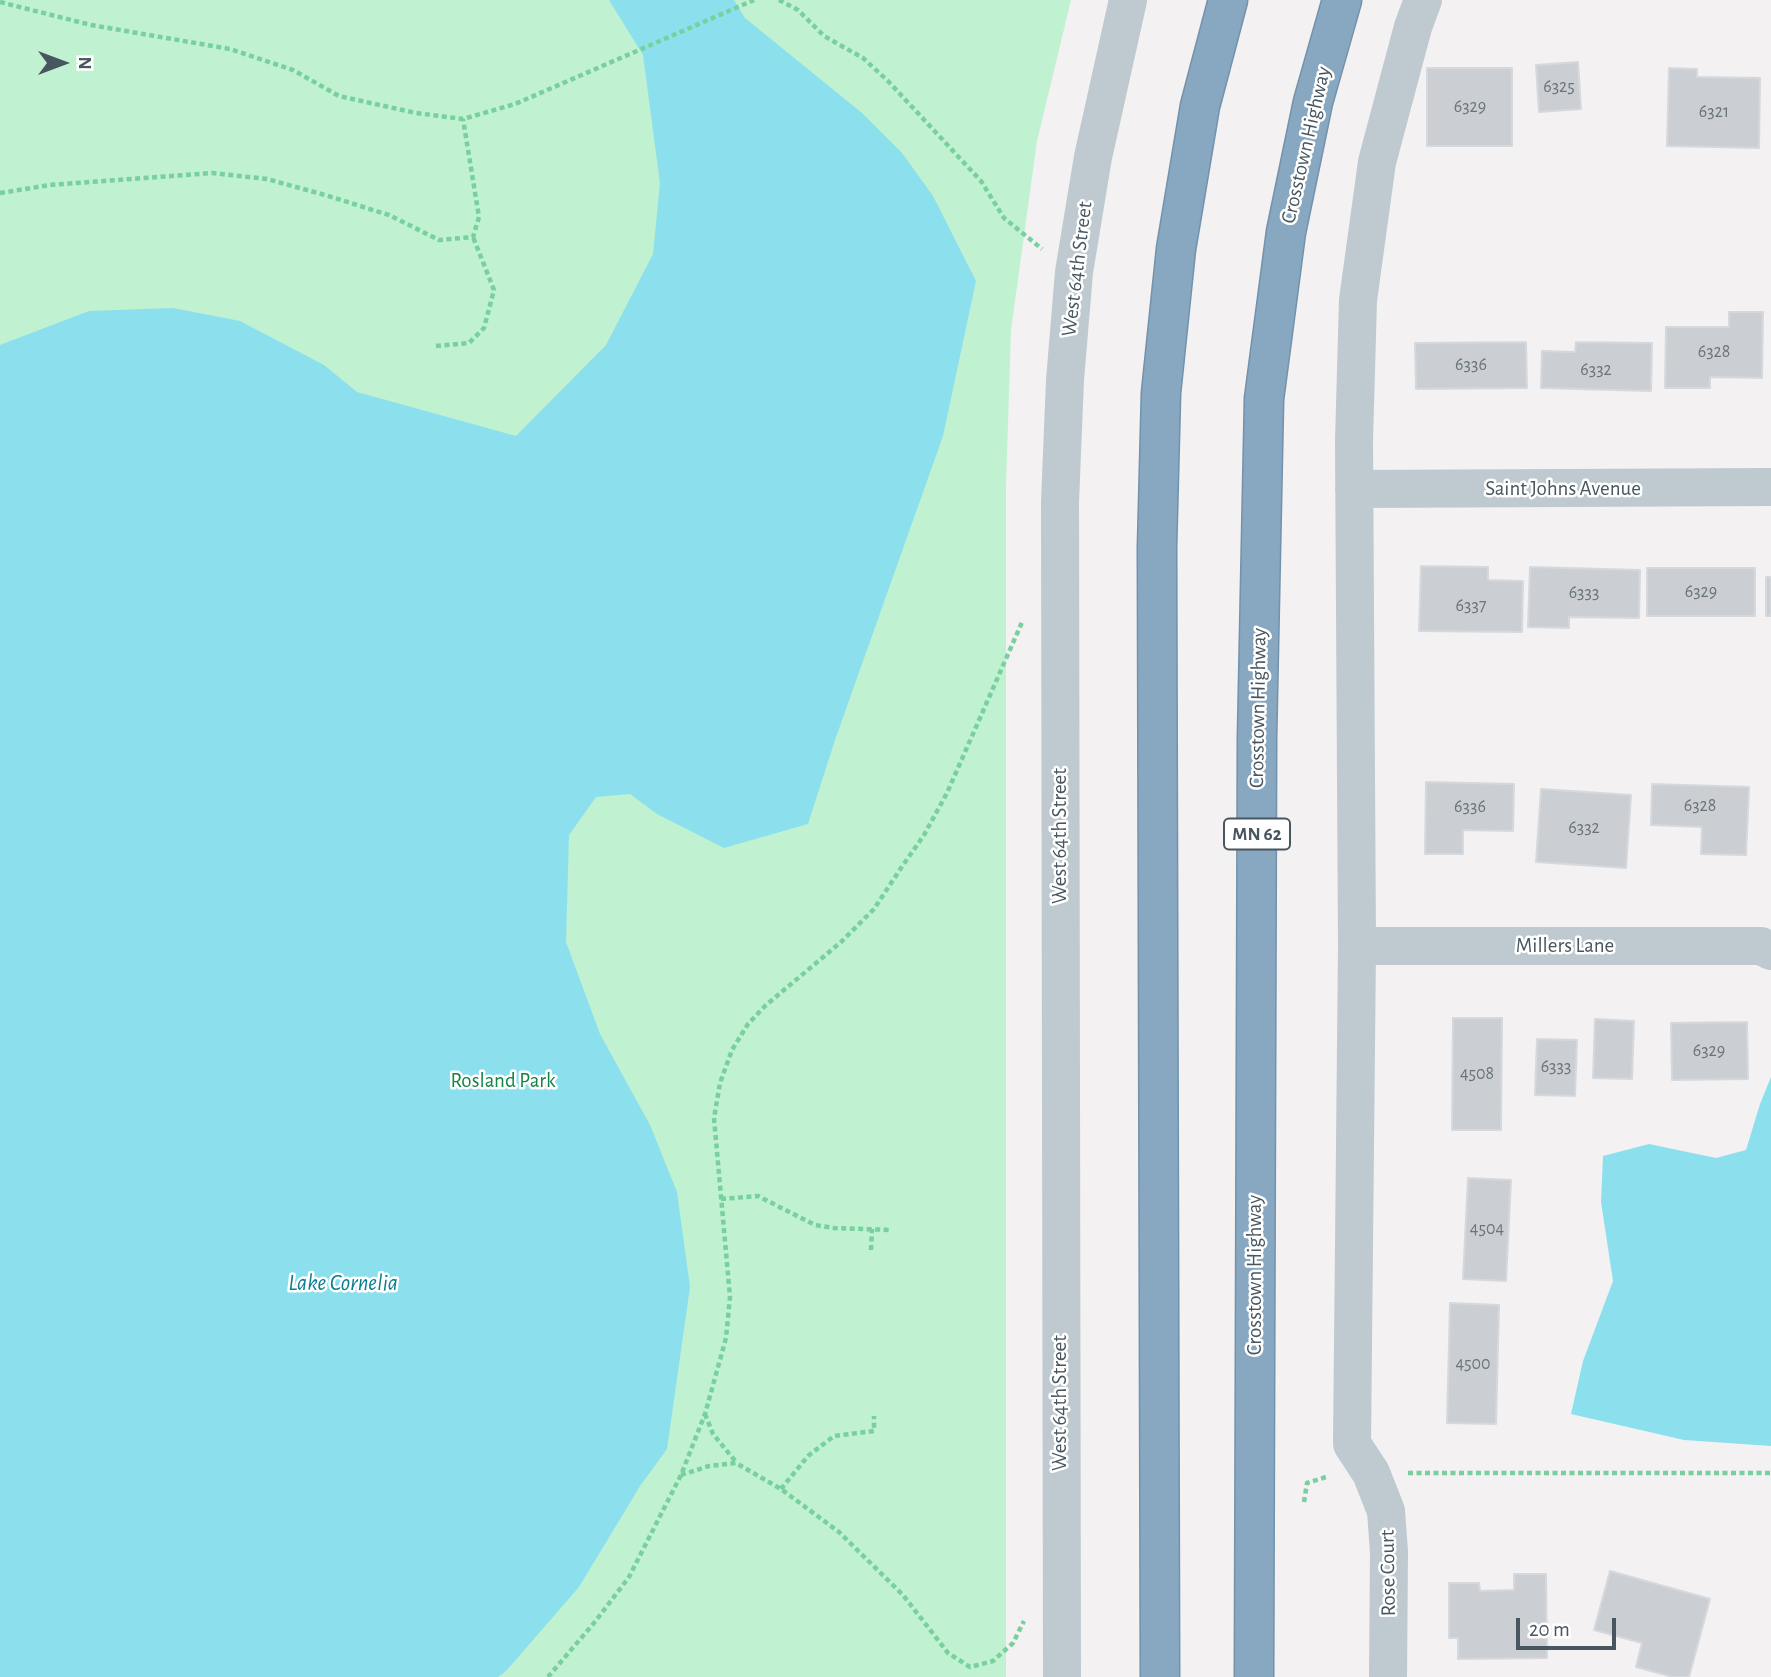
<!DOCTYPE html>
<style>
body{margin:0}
#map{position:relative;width:1771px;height:1677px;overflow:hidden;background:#f3f1f1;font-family:"Alegreya Sans",sans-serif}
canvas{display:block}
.north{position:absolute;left:28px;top:28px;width:70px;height:70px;-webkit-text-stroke:5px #fff;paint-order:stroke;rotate:90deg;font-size:19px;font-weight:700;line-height:28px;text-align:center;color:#48565f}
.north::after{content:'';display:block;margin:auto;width:24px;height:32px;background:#48565f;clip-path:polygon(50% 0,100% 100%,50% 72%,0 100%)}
.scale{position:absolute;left:1516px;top:1618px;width:100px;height:32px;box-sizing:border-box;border:4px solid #48565f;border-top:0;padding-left:9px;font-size:21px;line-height:24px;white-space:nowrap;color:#48565f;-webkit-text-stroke:5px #fff;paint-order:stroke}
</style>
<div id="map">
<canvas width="1771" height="1677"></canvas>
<div class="north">N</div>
<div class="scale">20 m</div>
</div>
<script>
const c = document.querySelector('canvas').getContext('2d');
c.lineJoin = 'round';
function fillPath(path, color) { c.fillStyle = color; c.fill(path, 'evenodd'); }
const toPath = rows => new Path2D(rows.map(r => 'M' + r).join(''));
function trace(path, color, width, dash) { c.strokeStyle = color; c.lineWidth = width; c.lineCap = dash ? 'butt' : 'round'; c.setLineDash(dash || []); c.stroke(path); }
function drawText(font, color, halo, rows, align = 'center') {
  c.font = font + ' "Alegreya Sans",sans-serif'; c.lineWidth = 5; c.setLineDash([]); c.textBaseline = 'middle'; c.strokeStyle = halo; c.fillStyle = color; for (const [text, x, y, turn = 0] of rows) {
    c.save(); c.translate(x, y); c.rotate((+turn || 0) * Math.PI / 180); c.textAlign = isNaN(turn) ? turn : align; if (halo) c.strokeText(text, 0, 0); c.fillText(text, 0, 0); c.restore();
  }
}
fillPath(toPath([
 [0,0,1071,0,1037,141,1011,330,1006,485,1006,1677,0,1677]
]), '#c0f1d0');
fillPath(toPath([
 [609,0,734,0,745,18,862,113,902,153,933,196,976,281,943,436,835,740,808,824,724,848,657,814,630,794,596,797,569,835,566,942,600,1034,650,1125,677,1192,690,1287,667,1449,640,1486,579,1587,506,1671,498,1677,0,1677,0,345,89,311,173,308,240,321,324,365,357,392,516,436,606,345,653,254,660,183,643,55],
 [1771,1077,1771,1446,1684,1440,1571,1414,1583,1361,1613,1281,1601,1202,1603,1156,1649,1144,1716,1158,1746,1150,1760,1104]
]), '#8ce0ee');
const building = toPath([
 [1578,62,1581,109,1539,112,1536,65,1578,62],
 [1427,68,1512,68,1512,146,1427,146,1427,68],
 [1669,68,1697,69,1697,77,1760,78,1759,148,1667,146,1669,68],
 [1729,312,1763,312,1762,378,1710,377,1710,388,1665,388,1666,327,1729,327,1729,312],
 [1526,342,1527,388,1416,389,1415,343,1526,342],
 [1576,342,1652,343,1651,391,1541,388,1542,351,1575,352,1576,342],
 [1421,566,1488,567,1488,580,1523,581,1522,632,1419,631,1421,566],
 [1530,567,1640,570,1639,618,1569,617,1569,628,1528,627,1530,567],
 [1647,568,1755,568,1755,616,1647,616,1647,568],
 [1766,577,1771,577,1771,616,1766,616,1766,577],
 [1426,782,1514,784,1513,831,1463,830,1463,854,1425,854,1426,782],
 [1652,784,1749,787,1746,855,1701,854,1702,827,1651,825,1652,784],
 [1541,789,1631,795,1626,868,1536,862,1541,789],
 [1453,1018,1502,1018,1501,1130,1452,1130,1453,1018],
 [1595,1019,1634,1021,1632,1079,1593,1078,1595,1019],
 [1747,1022,1748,1079,1672,1080,1671,1023,1747,1022],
 [1537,1039,1577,1040,1575,1096,1535,1095,1537,1039],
 [1468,1178,1511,1180,1506,1281,1463,1279,1468,1178],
 [1450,1303,1499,1305,1496,1424,1447,1423,1450,1303],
 [1610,1571,1710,1599,1689,1677,1673,1677,1636,1667,1642,1643,1594,1630,1610,1571],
 [1514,1574,1546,1574,1547,1658,1458,1659,1458,1638,1449,1638,1449,1583,1479,1583,1480,1591,1514,1590,1514,1574]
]);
fillPath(building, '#cbcfd4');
trace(building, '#d5d8dd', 2);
const highway = toPath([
 [1160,1677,1157,547,1161,393,1176,249,1200,106,1228,0],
 [1254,1677,1257,738,1264,399,1286,232,1313,102,1342,0]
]);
trace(highway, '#7392ac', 41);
trace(toPath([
 [779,0,798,10,824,36,863,58,888,81,981,181,1004,218,1042,249],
 [0,2,91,25,230,49,293,70,339,96,416,113,463,119,515,104,754,0],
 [0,193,50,185,212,173,267,179,325,195,389,215,439,240,473,237,479,217,463,119],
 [436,346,469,343,484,328,494,290,473,237],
 [721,1199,758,1196,815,1225,834,1228,892,1230],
 [871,1250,872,1229],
 [705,1414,713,1434,736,1462],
 [1408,1473,1771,1473],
 [681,1475,709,1466,736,1463,781,1489,839,1532,903,1595,948,1653,970,1667,993,1661,1013,1643,1024,1621],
 [781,1489,808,1456,834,1436,874,1431,874,1416],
 [1304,1502,1307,1483,1329,1476],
 [548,1677,594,1623,629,1577,681,1475,705,1414,726,1338,730,1297,714,1118,720,1083,732,1050,748,1024,765,1006,841,942,874,909,901,868,924,835,947,793,1023,620]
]), '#77d09e', 4.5, [5, 3.5]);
trace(toPath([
 [1354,489,1771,487],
 [1357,946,1761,946,1771,951],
 [1062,1677,1060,502,1065,380,1074,272,1093,157,1128,0],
 [1388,1677,1389,1552,1386,1511,1371,1473,1352,1444,1357,946,1354,441,1358,300,1377,162,1413,27,1423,0]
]), '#bfc9d0', 38);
trace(highway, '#88a7c0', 38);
drawText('18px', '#69747c', null, [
 ["6325",1559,87],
 ["6329",1470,107],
 ["6321",1714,112],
 ["6328",1714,352],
 ["6336",1471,365],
 ["6332",1596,370],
 ["6329",1701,592],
 ["6333",1584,593],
 ["6337",1471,606],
 ["6328",1700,806],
 ["6336",1470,807],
 ["6332",1584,828],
 ["6329",1709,1051],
 ["6333",1556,1067],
 ["4508",1477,1074],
 ["4504",1487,1229],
 ["4500",1473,1364]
]);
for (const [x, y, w] of [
 [1257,834,66]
]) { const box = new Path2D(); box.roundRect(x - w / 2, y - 15.5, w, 31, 5); c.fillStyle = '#fff'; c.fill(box); trace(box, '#48565f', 2); }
drawText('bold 19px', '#48565f', null, [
 ["MN 62",1257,834]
]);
drawText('21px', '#48565f', '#fff', [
 ["Crosstown Highway",1306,145,-77],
 ["West 64th Street",1077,269,-83],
 ["Saint Johns Avenue",1563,489],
 ["Crosstown Highway",1258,708,-89],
 ["West 64th Street",1060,836,-90],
 ["Millers Lane",1565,946],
 ["Crosstown Highway",1255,1275,-90],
 ["West 64th Street",1060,1403,-90],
 ["Rose Court",1388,1573,-91]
]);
drawText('21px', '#168446', '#fff', [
 ["Rosland Park",503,1081]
]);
drawText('italic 23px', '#0b7d91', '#fff', [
 ["Lake Cornelia",343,1283]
]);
</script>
